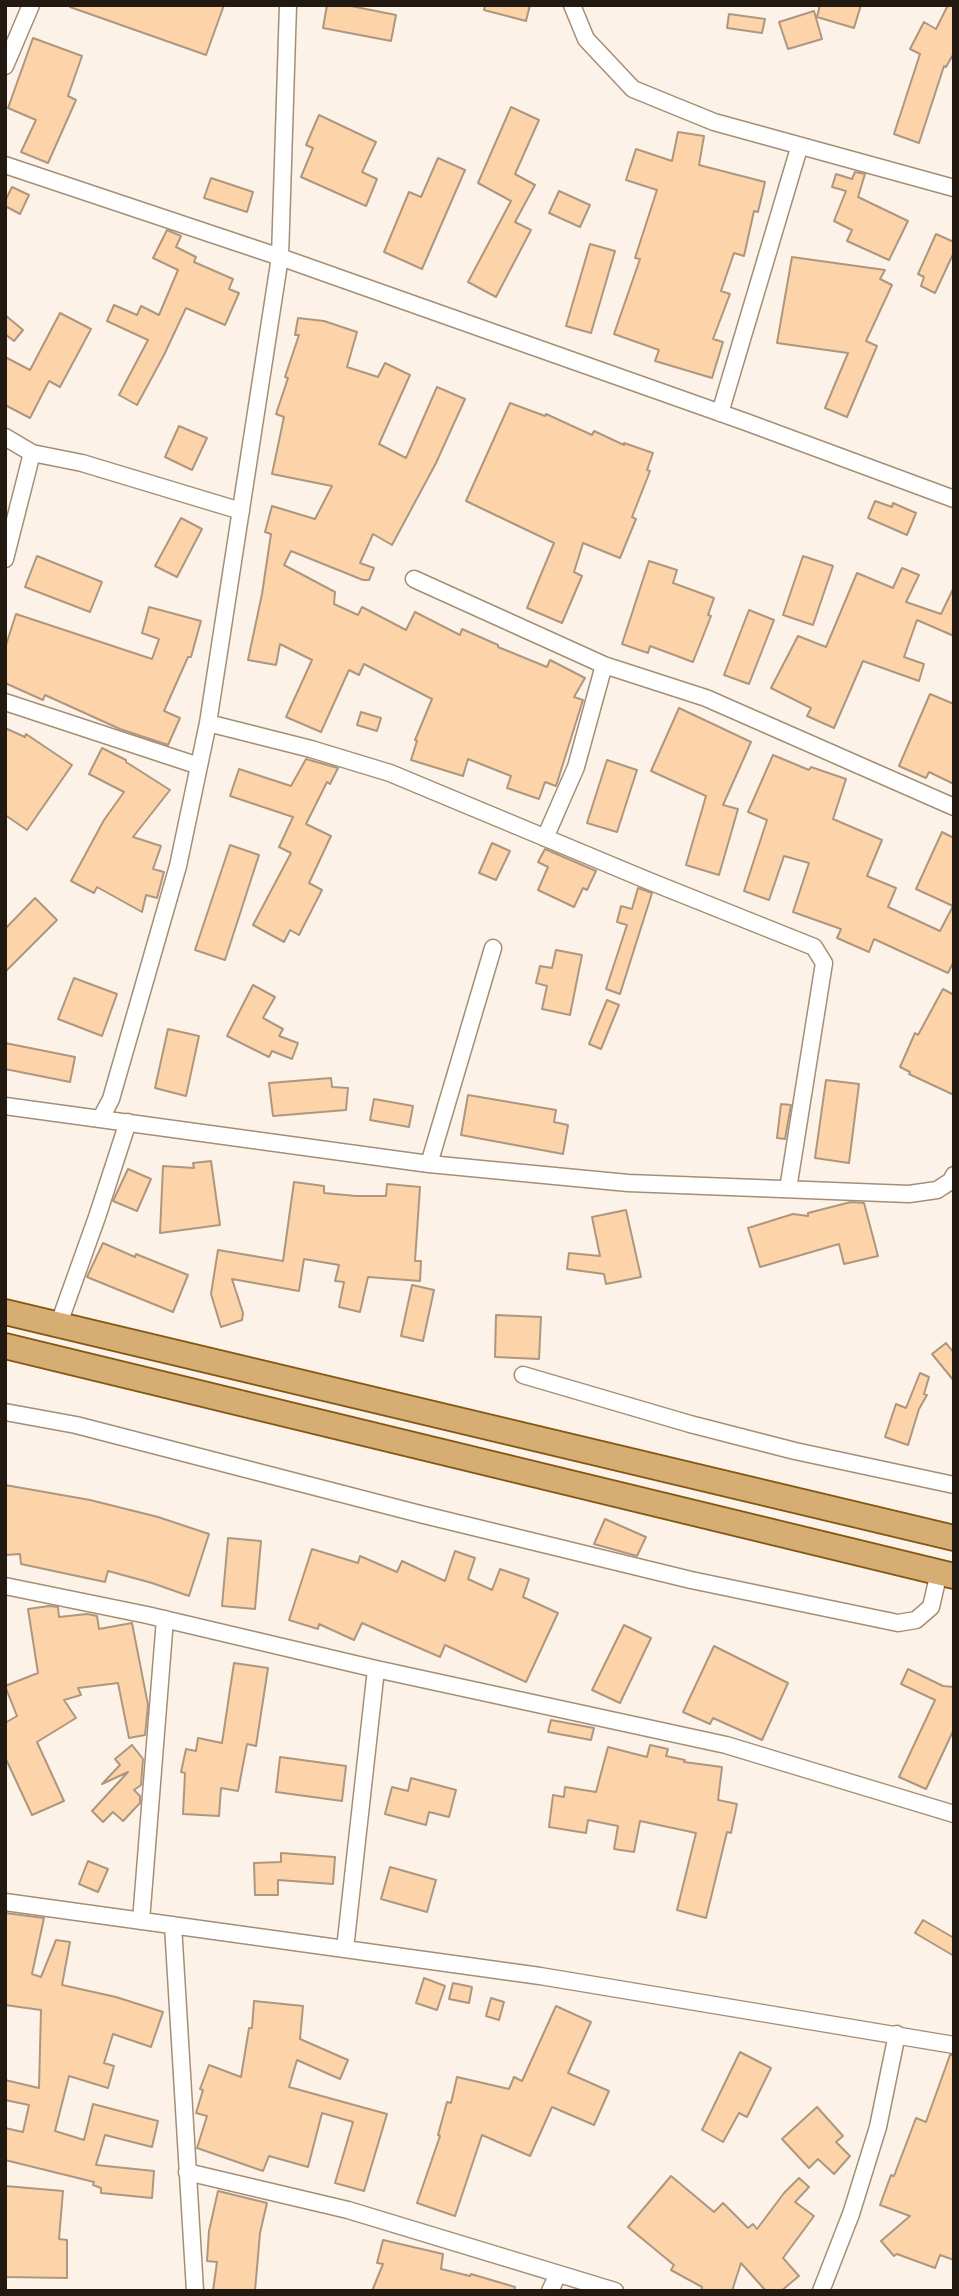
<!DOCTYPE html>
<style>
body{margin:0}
#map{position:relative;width:959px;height:2296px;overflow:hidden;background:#fcf2e7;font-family:"Public Sans",sans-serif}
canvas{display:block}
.frame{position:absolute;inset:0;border:7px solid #221a10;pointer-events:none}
</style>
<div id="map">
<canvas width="959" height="2296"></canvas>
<div class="frame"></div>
</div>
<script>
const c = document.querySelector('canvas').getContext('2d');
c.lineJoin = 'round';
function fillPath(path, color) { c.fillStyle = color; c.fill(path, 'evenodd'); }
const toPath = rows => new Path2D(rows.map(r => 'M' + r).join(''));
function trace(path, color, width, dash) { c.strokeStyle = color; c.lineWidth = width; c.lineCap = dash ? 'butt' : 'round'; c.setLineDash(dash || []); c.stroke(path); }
const building = toPath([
 [70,5,224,5,206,55,70,7,70,5],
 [327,5,346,5,396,15,391,41,323,28,327,5],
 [485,5,530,5,526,21,484,10,485,5],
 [820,5,861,5,854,28,817,17,820,5],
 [948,5,954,5,954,53,946,67,944,66,919,143,894,134,920,54,910,49,924,22,936,29,948,5],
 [814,11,822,39,788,49,779,22,814,11],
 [729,14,765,19,762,33,727,28,729,14],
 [33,38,82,56,68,96,76,100,48,163,21,152,36,120,8,108,33,38],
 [511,107,539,120,515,174,535,185,515,222,531,230,496,297,468,282,511,201,478,183,511,107],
 [319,115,376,142,362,172,377,179,366,206,301,177,313,148,306,145,319,115],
 [678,132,704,136,699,165,765,182,758,212,754,211,744,256,734,253,721,291,730,294,713,339,723,342,712,378,655,361,659,350,614,334,640,259,635,258,657,190,626,180,636,149,672,161,678,132],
 [438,158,465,170,422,269,384,252,409,192,421,197,438,158],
 [855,172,865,174,858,197,908,221,889,260,847,241,852,230,834,221,846,191,832,187,836,174,852,179,855,172],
 [211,178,253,192,247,212,204,198,211,178],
 [12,187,29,195,20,214,5,206,5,201,12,187],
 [559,191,590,205,580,227,549,213,559,191],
 [167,230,181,236,176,247,196,257,194,262,233,279,229,289,239,293,225,325,186,308,164,355,137,405,119,395,148,340,107,321,114,305,137,315,141,306,159,315,178,270,153,258,167,230],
 [936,234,954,242,954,252,935,293,921,286,924,277,918,274,936,234],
 [590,244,615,251,591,333,566,326,590,244],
 [792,257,885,270,880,279,892,285,866,341,877,346,847,417,825,408,848,353,777,343,792,257],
 [60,313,91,329,60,387,49,381,30,418,5,405,5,357,30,370,60,313],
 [5,315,23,330,14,341,5,334,5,315],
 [298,318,324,321,357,332,347,367,378,377,385,363,410,375,379,444,406,458,437,387,465,399,436,463,392,545,373,534,360,563,374,568,369,580,363,580,291,551,284,565,335,592,334,604,358,615,362,607,406,630,415,612,460,635,462,629,498,645,498,647,547,667,550,660,585,678,574,697,583,700,556,786,545,782,539,799,507,788,511,776,468,759,463,776,411,760,417,741,415,740,432,699,364,664,359,675,349,670,321,732,286,717,312,660,280,644,276,665,248,660,262,594,271,534,265,532,272,506,315,519,332,486,272,474,284,417,276,414,288,378,285,377,299,335,295,335,298,318],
 [510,403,545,416,546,414,592,435,594,431,624,445,624,443,653,453,647,470,650,471,632,517,636,519,620,558,583,543,574,572,582,576,562,623,527,608,554,543,466,501,510,403],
 [179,426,207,438,192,470,165,457,179,426],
 [875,501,892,507,893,503,916,513,907,535,868,518,875,501],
 [181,518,202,529,177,577,155,566,181,518],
 [37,556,102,582,90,612,25,587,37,556],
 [803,556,833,566,813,625,783,615,803,556],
 [649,561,677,570,673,583,714,598,708,615,711,616,693,662,650,646,648,653,622,644,649,561],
 [902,568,919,575,906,602,941,614,954,587,954,636,917,620,904,657,924,664,919,681,863,661,834,728,807,716,811,708,771,688,798,636,826,647,857,573,893,588,902,568],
 [149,607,201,621,191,657,188,657,164,711,180,718,168,745,120,729,45,695,43,700,5,683,5,648,16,614,152,659,159,639,142,633,149,607],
 [749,610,774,620,749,684,724,675,749,610],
 [930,694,954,704,954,784,929,772,926,778,899,766,930,694],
 [679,708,751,742,723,805,738,809,719,875,686,865,706,796,651,771,679,708],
 [361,712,381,718,377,731,357,725,361,712],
 [5,728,25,737,26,734,72,765,27,830,5,815,5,728],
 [102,748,126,760,126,762,170,790,133,837,161,846,153,869,164,872,157,898,146,895,142,912,97,887,94,893,71,881,104,820,124,792,89,774,102,748],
 [773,755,809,770,811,767,846,779,833,819,882,840,867,876,896,888,888,907,940,931,953,906,916,889,942,832,954,838,954,961,948,973,874,939,869,952,837,938,841,929,793,912,809,863,784,856,769,900,744,891,767,820,748,812,773,755],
 [306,759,338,768,330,784,327,782,306,824,331,836,309,883,322,890,299,935,290,930,284,942,253,925,291,853,279,847,293,817,230,796,239,769,291,786,306,759],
 [607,760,637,770,617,832,587,823,607,760],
 [492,843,510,851,496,880,479,873,492,843],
 [230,845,259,855,225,960,195,950,230,845],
 [545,849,596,871,587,890,583,888,574,907,538,890,548,867,538,862,545,849],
 [638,888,652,893,620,994,606,989,627,925,617,922,621,906,632,909,638,888],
 [35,898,57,920,5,972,5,929,35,898],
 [556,950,582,955,570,1015,542,1009,547,986,536,983,540,966,552,968,556,950],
 [74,978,117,994,102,1036,58,1019,74,978],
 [253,985,275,997,263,1018,283,1029,279,1036,298,1043,292,1059,272,1051,269,1057,227,1036,253,985],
 [943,989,954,995,954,1095,909,1074,910,1072,900,1067,915,1033,918,1035,943,989],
 [607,1000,619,1005,601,1049,589,1044,607,1000],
 [168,1029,199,1036,186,1096,155,1088,168,1029],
 [5,1043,75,1057,70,1082,5,1069,5,1043],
 [331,1078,332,1087,348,1088,346,1110,273,1116,269,1083,331,1078],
 [826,1080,859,1084,849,1163,815,1158,826,1080],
 [468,1095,556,1110,554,1122,568,1125,563,1154,461,1135,468,1095],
 [374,1099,413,1106,409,1127,370,1120,374,1099],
 [781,1104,791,1105,785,1139,777,1138,781,1104],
 [211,1161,220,1225,160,1233,163,1166,194,1168,193,1163,211,1161],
 [128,1169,151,1179,137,1211,113,1201,128,1169],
 [294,1182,324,1186,324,1193,356,1196,386,1196,387,1184,420,1187,415,1261,421,1261,420,1281,368,1277,360,1312,339,1307,344,1282,335,1281,339,1265,304,1259,299,1291,232,1279,243,1313,242,1320,221,1327,211,1294,218,1250,283,1261,294,1182],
 [851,1202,864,1203,878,1256,844,1264,839,1244,760,1267,748,1228,793,1214,808,1216,808,1213,851,1202],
 [626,1210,641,1277,606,1284,604,1274,567,1269,569,1253,600,1256,592,1217,626,1210],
 [103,1243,135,1257,136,1254,188,1275,173,1312,87,1277,103,1243],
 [412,1285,434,1290,423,1341,401,1336,412,1285],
 [496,1315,541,1317,539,1359,495,1357,496,1315],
 [946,1343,954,1353,954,1381,932,1354,946,1343],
 [920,1373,929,1377,924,1394,927,1395,919,1409,908,1445,885,1437,896,1404,906,1408,920,1373],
 [5,1485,90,1500,158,1517,209,1534,189,1596,152,1583,108,1571,105,1582,21,1564,20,1554,5,1555,5,1485],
 [605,1519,646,1537,637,1556,594,1544,605,1519],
 [228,1538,261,1541,255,1609,222,1606,228,1538],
 [312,1549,358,1563,360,1556,397,1572,402,1561,445,1581,455,1551,475,1558,468,1579,492,1590,500,1569,529,1579,523,1597,558,1613,526,1682,445,1645,440,1657,362,1623,354,1640,319,1624,318,1629,289,1620,312,1549],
 [49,1606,58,1607,59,1617,87,1614,97,1616,99,1629,132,1623,148,1705,145,1735,129,1738,118,1683,78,1688,81,1695,64,1700,76,1718,37,1742,64,1801,32,1815,5,1757,5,1723,17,1716,5,1686,38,1673,28,1609,49,1606],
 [624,1625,651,1638,620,1703,592,1690,624,1625],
 [714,1646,788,1683,762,1740,713,1718,710,1724,683,1712,714,1646],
 [234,1663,268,1668,256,1746,247,1744,238,1791,221,1788,219,1816,183,1814,185,1773,181,1772,186,1749,196,1751,198,1738,222,1743,234,1663],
 [908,1669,943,1686,954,1687,954,1729,926,1789,899,1777,935,1700,901,1684,908,1669],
 [551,1720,594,1728,591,1740,548,1732,551,1720],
 [132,1745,143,1759,141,1785,134,1790,140,1796,140,1803,123,1821,113,1812,103,1822,92,1811,128,1772,102,1784,120,1765,115,1759,132,1745],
 [650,1745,668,1749,666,1756,685,1760,684,1762,722,1767,718,1800,737,1804,731,1833,727,1832,706,1918,677,1910,696,1833,640,1821,634,1852,614,1849,618,1826,588,1820,586,1833,549,1827,553,1795,564,1797,565,1787,596,1792,608,1747,647,1757,650,1745],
 [280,1757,346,1766,342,1801,276,1792,280,1757],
 [411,1778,456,1790,449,1817,429,1812,426,1825,385,1814,392,1787,408,1791,411,1778],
 [281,1853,335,1857,333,1884,278,1880,278,1895,255,1895,254,1863,281,1862,281,1853],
 [88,1861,108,1869,98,1892,79,1884,88,1861],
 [390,1867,436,1880,427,1912,381,1899,390,1867],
 [5,1913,44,1918,32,1974,41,1977,56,1940,70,1942,62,1985,116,1997,163,2012,151,2047,113,2034,104,2063,114,2066,108,2088,69,2076,55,2131,84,2140,93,2104,158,2121,152,2147,105,2135,96,2165,154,2171,152,2198,101,2193,101,2188,93,2185,94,2182,5,2160,5,2128,23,2132,29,2105,5,2100,5,2080,39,2088,41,2010,5,2005,5,1913],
 [923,1920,954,1938,954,1956,915,1933,923,1920],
 [424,1978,445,1986,437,2010,416,2003,424,1978],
 [453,1983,472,1987,469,2003,449,1999,453,1983],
 [491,1998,504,2002,499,2020,486,2016,491,1998],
 [254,2001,303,2006,300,2039,348,2060,340,2079,297,2060,289,2087,387,2114,364,2191,335,2183,353,2122,322,2113,308,2167,269,2156,263,2171,197,2148,207,2116,196,2113,203,2090,200,2089,209,2065,241,2077,249,2028,252,2028,254,2001],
 [556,2006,591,2022,568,2073,609,2091,594,2125,552,2107,530,2156,482,2135,455,2216,417,2203,440,2136,438,2135,447,2102,451,2103,457,2077,509,2089,514,2077,522,2081,556,2006],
 [740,2052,771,2068,747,2117,739,2113,723,2142,702,2130,740,2052],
 [950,2055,954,2055,954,2260,940,2255,935,2268,897,2254,894,2256,881,2241,910,2216,880,2205,891,2175,894,2176,916,2118,926,2122,950,2055],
 [817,2107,843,2136,836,2142,850,2156,834,2174,818,2159,809,2168,782,2139,817,2107],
 [671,2176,714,2212,723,2203,748,2228,753,2224,757,2229,784,2193,799,2178,809,2187,795,2202,814,2216,783,2258,799,2276,781,2291,766,2291,741,2263,732,2291,701,2291,702,2287,671,2270,674,2265,628,2227,671,2176],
 [5,2186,63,2191,59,2239,67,2240,67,2278,5,2277,5,2186],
 [218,2191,267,2203,260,2233,255,2291,213,2291,217,2262,207,2261,209,2231,218,2191],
 [383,2240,443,2254,441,2269,470,2276,471,2274,515,2287,514,2291,372,2291,383,2264,377,2263,383,2240]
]);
fillPath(building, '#fdd4a9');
trace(building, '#ae977e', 2);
const minor = toPath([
 [288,5,280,257,746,422,954,499],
 [572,5,586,39,633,89,714,122,954,188],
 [5,66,31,5],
 [5,165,280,257,208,723,178,866,111,1099,101,1118],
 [720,413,799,148],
 [5,437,32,453,82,463,241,511],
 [5,559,32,453],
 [414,579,604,665,706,698,954,807],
 [5,702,199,766],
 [208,723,311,749,390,773,649,881,814,947,824,963,788,1189],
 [545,838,576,767,604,665],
 [5,1106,429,1164,628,1183,909,1194,937,1190,951,1181,954,1175],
 [429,1164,493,948],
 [58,1326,97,1217,128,1122],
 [523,1375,690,1424,795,1451,954,1485],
 [5,1412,76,1425,420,1514,691,1580,898,1623,916,1620,931,1607,939,1572],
 [5,1586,147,1615,376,1669,726,1745,954,1814],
 [5,1902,540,1976,954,2045],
 [141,1921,165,1619],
 [173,1925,195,2291],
 [345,1949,376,1669],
 [187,2172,348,2210,615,2291],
 [550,2291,558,2274],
 [821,2291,851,2214,878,2127,897,2034]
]);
const primary = toPath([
 [5,1312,954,1538],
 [5,1346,954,1576]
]);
trace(minor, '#a58e75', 19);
trace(primary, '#855714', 28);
trace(minor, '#fff', 16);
trace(primary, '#d6ae73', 24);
</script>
